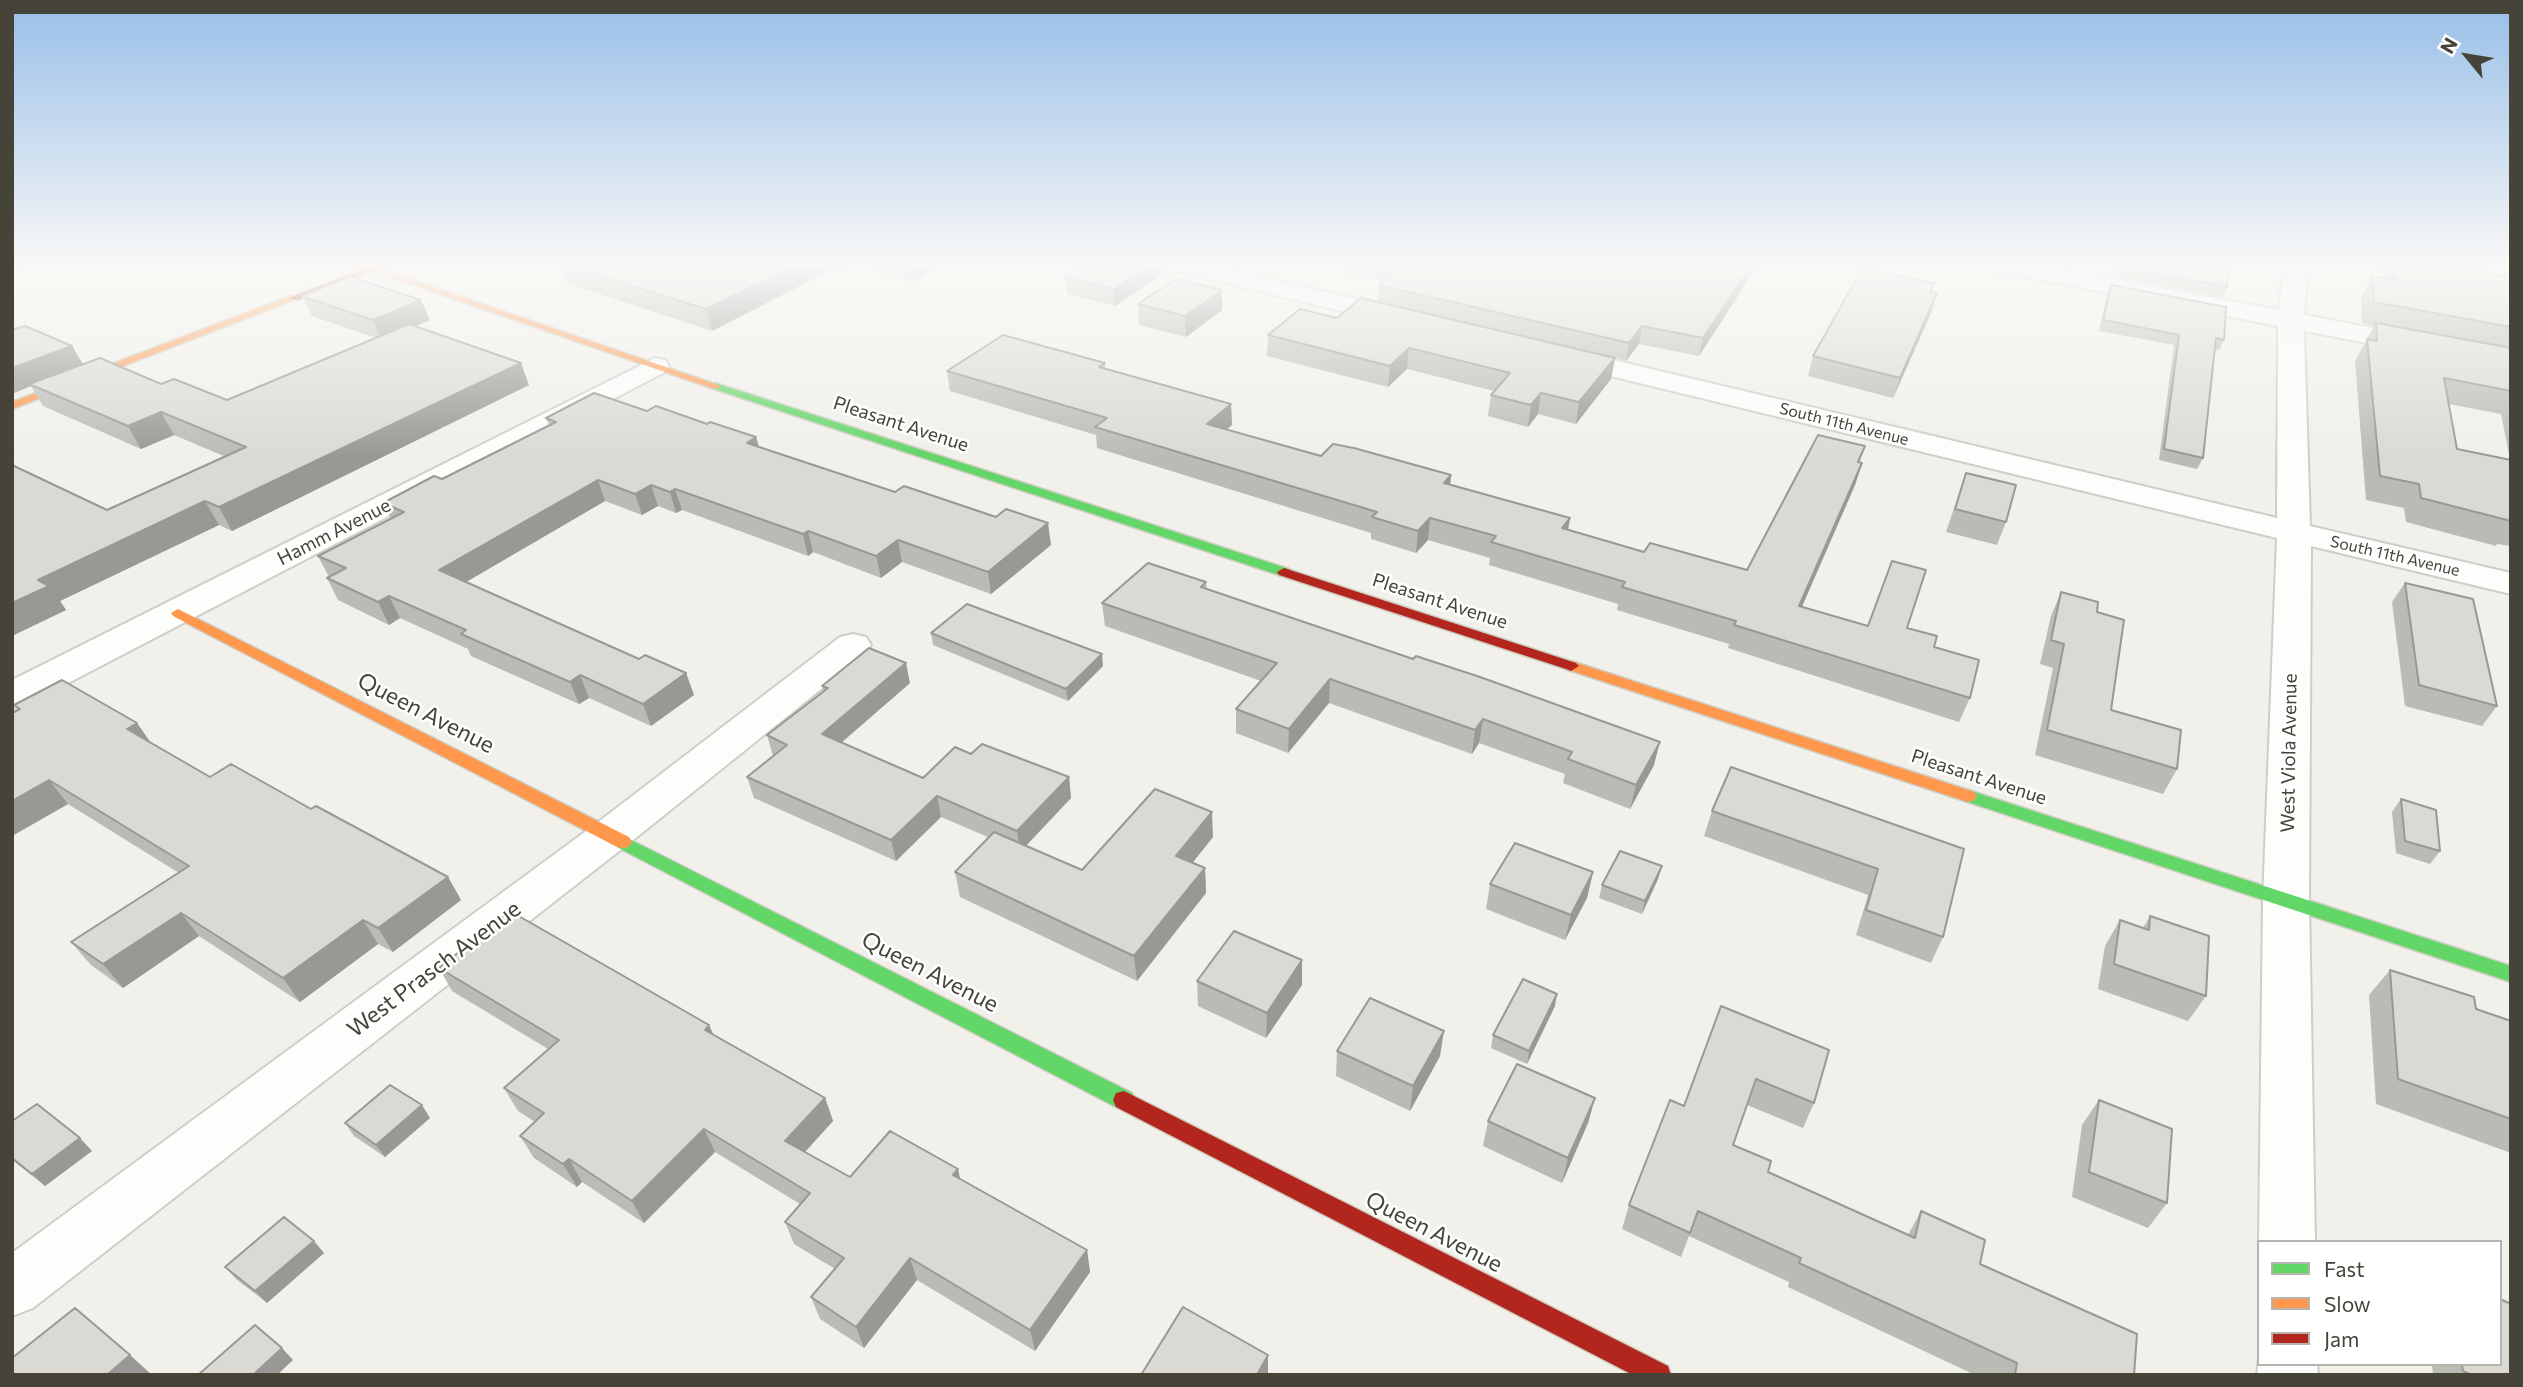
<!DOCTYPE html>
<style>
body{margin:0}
#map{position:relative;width:2523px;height:1387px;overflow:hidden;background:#f1f0eb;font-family:Commissioner,sans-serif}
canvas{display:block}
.frame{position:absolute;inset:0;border:14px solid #464338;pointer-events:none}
.legend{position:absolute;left:2257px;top:1240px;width:245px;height:126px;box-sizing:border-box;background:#fff;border:2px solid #b5b4af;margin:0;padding:9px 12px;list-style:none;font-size:21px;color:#464338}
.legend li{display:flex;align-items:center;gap:14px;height:35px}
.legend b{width:35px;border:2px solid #b5b4af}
.north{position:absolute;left:2432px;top:21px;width:70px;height:70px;-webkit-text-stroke:5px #fff;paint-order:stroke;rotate:300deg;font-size:19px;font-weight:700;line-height:28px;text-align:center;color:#464338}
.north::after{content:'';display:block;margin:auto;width:24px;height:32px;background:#464338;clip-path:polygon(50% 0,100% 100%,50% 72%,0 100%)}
</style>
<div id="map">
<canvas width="2523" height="1387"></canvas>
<div class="frame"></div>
<ul class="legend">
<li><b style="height:9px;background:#63d668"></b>Fast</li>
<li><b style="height:9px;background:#ff974d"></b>Slow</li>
<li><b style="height:9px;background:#b3261e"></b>Jam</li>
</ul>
<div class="north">N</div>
</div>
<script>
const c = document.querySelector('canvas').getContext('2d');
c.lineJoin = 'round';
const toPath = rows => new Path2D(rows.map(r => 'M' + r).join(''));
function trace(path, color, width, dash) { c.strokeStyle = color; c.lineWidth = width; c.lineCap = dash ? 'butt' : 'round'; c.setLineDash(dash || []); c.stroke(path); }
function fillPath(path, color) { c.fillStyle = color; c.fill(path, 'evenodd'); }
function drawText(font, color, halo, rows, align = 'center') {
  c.font = font + ' Commissioner,sans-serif'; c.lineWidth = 5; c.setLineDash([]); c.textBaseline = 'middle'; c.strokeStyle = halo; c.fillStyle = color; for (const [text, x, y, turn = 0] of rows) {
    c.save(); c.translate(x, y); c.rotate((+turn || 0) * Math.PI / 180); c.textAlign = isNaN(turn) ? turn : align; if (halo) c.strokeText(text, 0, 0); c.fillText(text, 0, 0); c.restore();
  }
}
const street = toPath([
 [1165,264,1206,264,1412,312,1416,318,1412,324,1403,326,1168,269,1165,264],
 [1983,264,2031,264,2279,310,2284,264,2308,264,2304,315,2511,354,2511,370,2304,331,2310,526,2511,573,2511,594,2311,546,2309,900,2315,1242,2259,1242,2263,900,2277,538,1553,362,1549,356,1553,350,1563,348,2277,518,2278,326,1995,271,1986,269,1983,264],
 [655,358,665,360,669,366,665,372,26,705,12,708,12,680,655,358],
 [853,634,866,637,871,645,866,653,627,845,33,1308,12,1316,12,1253,597,823,840,637,853,634],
 [2259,1359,2259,1364,2317,1364,2318,1375,2257,1375,2259,1359]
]);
const fast = toPath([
 [715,383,1289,569,1291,572,1284,576,1279,575,711,388,709,386,715,383],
 [1968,790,2511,966,2511,982,1962,800,1959,796,1962,792,1968,790],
 [623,836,1132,1093,1135,1100,1132,1107,1124,1109,1116,1107,617,847,614,842,617,837,623,836]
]);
const slow = toPath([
 [353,264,366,264,721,386,715,389,711,388,353,264],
 [290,296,299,298,12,409,12,402,290,296],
 [178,609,629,837,632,842,629,847,623,848,617,847,173,616,171,613,178,609],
 [1571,661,1974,792,1977,796,1974,800,1968,802,1962,800,1566,669,1563,666,1571,661]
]);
const jam = toPath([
 [377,264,390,264,298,300,289,298,377,264],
 [1284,568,1576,663,1579,666,1571,671,1566,669,1279,575,1277,572,1284,568],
 [1124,1091,1668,1366,1671,1375,1633,1375,1116,1107,1113,1100,1116,1093,1124,1091]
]);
trace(street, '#cecec9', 4);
trace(fast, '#cdcdc2', 3);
trace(slow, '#cdcdc2', 3);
trace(jam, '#cdcdc2', 3);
fillPath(street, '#fdfdfc');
fillPath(fast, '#63d668');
fillPath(slow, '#ff974d');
fillPath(jam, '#b3261e');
fillPath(toPath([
 [538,264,944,264,913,281,855,265,843,272,833,269,712,331,566,283,562,270],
 [1345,264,1756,264,1754,271,1699,356,1639,344,1626,361,1615,358,1611,379,1576,424,1538,414,1528,427,1488,416,1491,395,1494,391,1407,369,1388,387,1267,356,1268,335,1337,318,1378,302,1379,285,1384,281,1345,272],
 [2114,264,2229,264,2227,287,2223,297,2111,276],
 [2379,264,2463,264,2464,269,2511,277,2511,454,2509,454,2501,414,2449,404,2457,449,2511,460,2511,546,2497,544,2496,546,2406,522,2404,508,2366,500,2355,361,2374,326,2362,323,2361,297,2372,276,2381,278],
 [1167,271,1115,306,1067,294,1065,277],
 [2111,285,2224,340,2219,350,2215,350,2203,458,2197,469,2159,460,2174,345,2099,331,2107,295],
 [1931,292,1937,293,1931,313,1893,398,1808,376,1813,356],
 [302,296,430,320,415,326,529,385,232,531,219,525,60,601,66,610,14,635,12,634,12,465,107,510,226,457,174,435,141,449,43,406,31,386,14,393,12,392,12,330,72,346,82,364,227,400,376,338,312,316],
 [1138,304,1222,310,1186,337,1139,325],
 [1105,363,1105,369,1231,404,1232,425,1226,429,1321,456,1451,475,1450,484,1570,518,1568,530,1644,552,1747,570,1860,463,1862,463,1855,485,1802,607,1868,626,1907,628,1934,647,1970,698,1959,722,1728,648,1729,644,1617,610,1618,604,1489,565,1490,558,1428,540,1416,553,1371,539,1371,533,1097,448,1096,435,950,391,947,371],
 [647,411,707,424,756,437,759,447,1051,545,991,594,902,562,881,578,813,552,808,556,682,510,676,513,658,506,642,515,605,501,466,582,639,659,686,673,694,695,651,726,589,698,579,704,471,656,468,649,400,618,389,625,338,600,327,578,329,577,318,556,391,519,383,503,442,479,549,425,546,418],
 [1966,473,2006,522,1997,545,1946,532],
 [1206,582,1207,589,1654,765,1630,809,1563,783,1565,774,1479,743,1472,754,1329,703,1288,753,1236,733,1236,709,1261,681,1105,626,1102,603],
 [2405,583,2497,706,2482,726,2405,706,2392,602],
 [2061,592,2097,612,2111,710,2177,769,2163,794,2035,755,2053,668,2040,664,2051,616],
 [931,633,1103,666,1068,701,933,645],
 [910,683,841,743,923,778,971,754,1069,777,1071,798,1026,846,1082,870,1213,837,1193,862,1205,868,1206,893,1137,981,960,897,955,872,988,837,941,817,896,861,754,798,747,777,773,756,767,735,823,691,822,686],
 [14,705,137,723,150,742,210,777,311,809,448,877,461,900,393,952,378,944,300,1002,199,936,123,988,91,965,71,942,179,873,68,804,12,836,12,713,18,710],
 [2401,799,2440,851,2430,864,2396,853,2392,812],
 [1712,811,1964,849,1943,937,1931,963,1856,935,1868,895,1704,836],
 [1593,872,1587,898,1565,940,1486,909,1490,884],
 [1658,879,1642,914,1599,898,1602,885],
 [2150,916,2206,996,2188,1021,2098,989,2105,946,2120,920,2143,928],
 [1302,960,1302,985,1266,1038,1198,1006,1197,981],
 [439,968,709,1025,713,1034,825,1098,833,1121,805,1152,850,1177,960,1179,1087,1250,1090,1272,1035,1351,917,1280,864,1348,820,1319,811,1297,835,1269,794,1244,785,1222,800,1204,715,1152,644,1223,582,1182,577,1187,534,1158,520,1136,535,1122,518,1111,504,1088,548,1049,452,991],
 [2390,970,2476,1009,2511,1021,2511,1153,2376,1104,2369,995],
 [1555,1006,1527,1064,1491,1048,1493,1035],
 [1721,1006,1814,1103,1803,1128,1747,1105,1733,1145,1768,1172,1908,1235,1921,1211,1980,1264,2134,1375,1975,1375,1788,1287,1789,1282,1689,1236,1681,1257,1622,1229,1629,1205,1684,1106],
 [1337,1051,1440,1056,1410,1111,1336,1076],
 [1595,1098,1588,1123,1562,1183,1483,1146,1488,1121],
 [2099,1100,2167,1203,2148,1228,2072,1197,2082,1125],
 [430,1118,385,1157,354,1136,345,1123],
 [12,1121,92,1151,45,1186,12,1160],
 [324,1253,267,1303,236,1279,225,1267],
 [2432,1364,2500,1364,2511,1375,2433,1375]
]), '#bbbbb6');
fillPath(toPath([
 [12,264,38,264,15,271,12,266],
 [799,264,832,264,833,269,712,331,706,309],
 [841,264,855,264,855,265,843,272],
 [910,264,944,264,913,281],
 [1153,264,1167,264,1167,271,1115,306,1114,289],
 [1752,264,1756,264,1754,271,1699,356,1703,338],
 [1222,290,1222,310,1186,337,1185,316],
 [1937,293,1931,313,1893,398,1900,378],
 [421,300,430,320,382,341,373,320],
 [1642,326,1639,344,1626,361,1629,343],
 [72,346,84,366,29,384,31,386,14,393,12,390,12,368],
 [1409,348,1407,369,1388,387,1390,366],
 [1615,358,1611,379,1576,424,1579,402],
 [521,363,529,385,232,531,219,507],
 [1541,393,1538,414,1528,427,1531,405],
 [1231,404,1232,425,1208,445,1207,424],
 [161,412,174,435,141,449,128,426],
 [756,437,762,458,747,443],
 [1862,463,1855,485,1792,629,1799,606],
 [1451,475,1449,497,1444,483],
 [598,480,605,501,449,592,439,570],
 [651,485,658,506,642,515,635,494],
 [675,489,682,510,676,513,670,492],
 [205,501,219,525,60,601,66,610,14,635,12,632,12,603,38,580],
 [1430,518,1428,540,1416,553,1418,531],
 [1570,518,1566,540,1562,528],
 [1048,523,1051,545,991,594,988,572],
 [808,531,813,552,808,556,803,534],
 [898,540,902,562,881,578,876,556],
 [389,596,400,618,389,625,378,602],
 [1102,654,1103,666,1068,701,1066,689],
 [906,663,910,683,827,755,822,734],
 [686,673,694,695,651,726,643,704],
 [580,675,589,698,579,704,570,682],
 [1330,679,1329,703,1288,753,1289,729],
 [1483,719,1479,743,1472,754,1475,730],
 [137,723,153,746,127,729],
 [1660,742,1654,765,1630,809,1636,785],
 [1069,777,1071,798,1020,852,1017,831],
 [49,780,68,804,12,836,12,801],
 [937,796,941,817,896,861,891,840],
 [1212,812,1213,837,1178,881,1176,856],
 [1662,866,1658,879,1642,914,1645,901],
 [1205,868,1206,893,1137,981,1134,956],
 [1593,872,1587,898,1565,940,1571,915],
 [448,877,461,900,393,952,378,928],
 [181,913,199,936,123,988,103,964],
 [363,920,378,944,300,1002,283,978],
 [1302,960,1302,985,1266,1038,1267,1013],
 [1557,994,1555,1006,1527,1064,1529,1051],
 [709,1025,719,1048,705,1030],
 [1444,1031,1440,1056,1410,1111,1413,1086],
 [825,1098,833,1121,794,1164,785,1141],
 [1595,1098,1588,1123,1562,1183,1568,1158],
 [422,1105,430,1118,385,1157,376,1145],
 [704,1129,715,1152,644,1223,632,1201],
 [80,1138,92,1151,45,1186,32,1174],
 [569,1159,582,1182,577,1187,563,1164],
 [958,1169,963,1192,953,1175],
 [314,1241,324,1253,267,1303,255,1291],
 [1087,1250,1090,1272,1035,1351,1030,1330],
 [910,1258,917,1280,864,1348,856,1327],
 [282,1348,293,1360,277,1375,253,1375],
 [130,1355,152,1375,107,1375],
 [1268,1355,1268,1375,1257,1375]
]), '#999894');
const building = toPath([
 [561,264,799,264,706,309,561,264],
 [1087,264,1153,264,1114,289,1065,277,1087,264],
 [1382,264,1752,264,1703,338,1642,326,1629,343,1379,285,1400,268,1382,264],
 [2116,264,2229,264,2227,287,2115,266,2116,264],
 [2393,264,2463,264,2464,269,2511,277,2511,327,2374,302,2372,276,2396,280,2393,264],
 [1862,269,1934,283,1930,292,1937,293,1900,378,1813,356,1862,269],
 [351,277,421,300,373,320,302,296,351,277],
 [1176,279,1222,290,1185,316,1138,304,1176,279],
 [2111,285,2226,307,2224,340,2216,338,2203,458,2164,449,2179,335,2103,320,2111,285],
 [1361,298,1615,358,1579,402,1541,393,1531,405,1491,395,1510,373,1409,348,1390,366,1268,335,1300,309,1337,318,1361,298],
 [2376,323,2511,348,2511,391,2444,378,2457,449,2511,460,2511,521,2421,498,2419,484,2380,476,2367,339,2377,341,2376,323],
 [409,324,521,363,219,507,205,501,38,580,49,586,12,603,12,465,107,510,246,447,161,412,128,426,29,384,100,358,161,384,174,379,227,400,409,324],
 [25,326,72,346,12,368,12,330,25,326],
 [1003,335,1105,363,1099,367,1231,404,1207,424,1321,456,1333,444,1354,448,1451,475,1444,483,1570,518,1562,528,1644,552,1650,543,1747,570,1818,435,1865,446,1858,462,1862,463,1799,606,1868,626,1892,561,1926,570,1907,628,1937,636,1934,647,1979,660,1970,698,1734,625,1736,621,1622,587,1625,582,1491,542,1496,536,1430,518,1418,531,1372,517,1377,512,1095,427,1107,418,947,371,1003,335],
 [594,393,647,411,656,406,707,424,710,422,756,437,747,443,895,492,904,486,996,517,1006,509,1048,523,988,572,898,540,876,556,808,531,803,534,675,489,670,492,651,485,635,494,598,480,439,570,639,659,645,655,686,673,643,704,580,675,570,682,461,634,466,630,389,596,378,602,327,578,346,568,318,556,404,512,383,503,434,476,442,479,556,422,546,418,594,393],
 [1966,473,2016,485,2006,522,1955,509,1966,473],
 [1148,563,1206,582,1201,587,1413,659,1416,656,1480,677,1660,742,1636,785,1568,759,1572,752,1483,719,1475,730,1330,679,1289,729,1236,709,1277,663,1102,603,1148,563],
 [2405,583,2473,599,2497,706,2419,685,2405,583],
 [2061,592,2098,602,2097,612,2124,620,2111,710,2181,730,2177,769,2047,730,2064,644,2051,640,2061,592],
 [967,604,1102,654,1066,689,931,633,967,604],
 [869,648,906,663,822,734,923,778,955,747,971,754,982,744,1069,777,1017,831,937,796,891,840,747,777,787,745,767,735,828,688,822,686,869,648],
 [62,680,137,723,127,729,210,777,231,764,311,809,316,806,448,877,378,928,363,920,283,978,181,913,103,964,71,942,189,866,49,780,12,801,12,713,20,709,14,705,62,680],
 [1731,767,1964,849,1943,937,1866,910,1878,869,1712,811,1731,767],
 [1155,789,1212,812,1176,856,1205,868,1134,956,955,872,994,832,1082,870,1155,789],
 [2401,799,2436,810,2440,851,2405,841,2401,799],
 [1515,843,1593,872,1571,915,1490,884,1515,843],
 [1620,851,1662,866,1645,901,1602,885,1620,851],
 [510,911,709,1025,705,1030,825,1098,785,1141,850,1177,890,1131,958,1169,953,1175,1087,1250,1030,1330,910,1258,856,1327,811,1297,844,1258,785,1222,810,1193,704,1129,632,1201,569,1159,563,1164,520,1136,544,1113,504,1088,559,1040,439,968,510,911],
 [2150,916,2209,936,2206,996,2114,964,2120,920,2149,930,2150,916],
 [1234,931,1302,960,1267,1013,1197,981,1234,931],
 [2390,970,2474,997,2476,1009,2511,1021,2511,1119,2398,1079,2390,970],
 [1523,979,1557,994,1529,1051,1493,1035,1523,979],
 [1370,998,1444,1031,1413,1086,1337,1051,1370,998],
 [1721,1006,1829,1050,1814,1103,1756,1079,1733,1145,1771,1161,1768,1172,1915,1238,1921,1211,1985,1240,1980,1264,2137,1334,2134,1375,2015,1375,2017,1363,1799,1263,1801,1258,1698,1211,1690,1233,1629,1205,1670,1100,1684,1106,1721,1006],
 [1517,1064,1595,1098,1568,1158,1488,1121,1517,1064],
 [390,1085,422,1105,376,1145,345,1123,390,1085],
 [2099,1100,2172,1129,2167,1203,2089,1172,2099,1100],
 [37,1104,80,1138,32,1174,12,1158,12,1121,37,1104],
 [284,1217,314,1241,255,1291,225,1267,284,1217],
 [2500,1299,2511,1304,2511,1375,2472,1375,2463,1371,2462,1364,2500,1364,2500,1299],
 [1183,1307,1268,1355,1257,1375,1141,1375,1183,1307],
 [75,1308,130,1355,107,1375,12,1375,12,1358,75,1308],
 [255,1325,282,1348,253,1375,198,1375,255,1325]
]);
fillPath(building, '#dad9d4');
trace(building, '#999894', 2);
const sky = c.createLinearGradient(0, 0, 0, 458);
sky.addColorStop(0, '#98bfe9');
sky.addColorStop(0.58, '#f9f8f6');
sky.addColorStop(1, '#f9f8f600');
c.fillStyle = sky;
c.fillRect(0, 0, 2523, 458);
drawText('16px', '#464338', '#fff', [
 ["South 11th Avenue",1844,424,14],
 ["South 11th Avenue",2395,556,13]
]);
drawText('19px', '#464338', '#fff', [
 ["Pleasant Avenue",901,424,18],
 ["Hamm Avenue",334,532,-27],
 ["Pleasant Avenue",1440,601,18],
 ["West Viola Avenue",2289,753,-89],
 ["Pleasant Avenue",1979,777,18]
]);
drawText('23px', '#464338', '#fff', [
 ["Queen Avenue",426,713,27],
 ["West Prasch Avenue",434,969,-37],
 ["Queen Avenue",930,972,27],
 ["Queen Avenue",1434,1232,27]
]);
</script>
